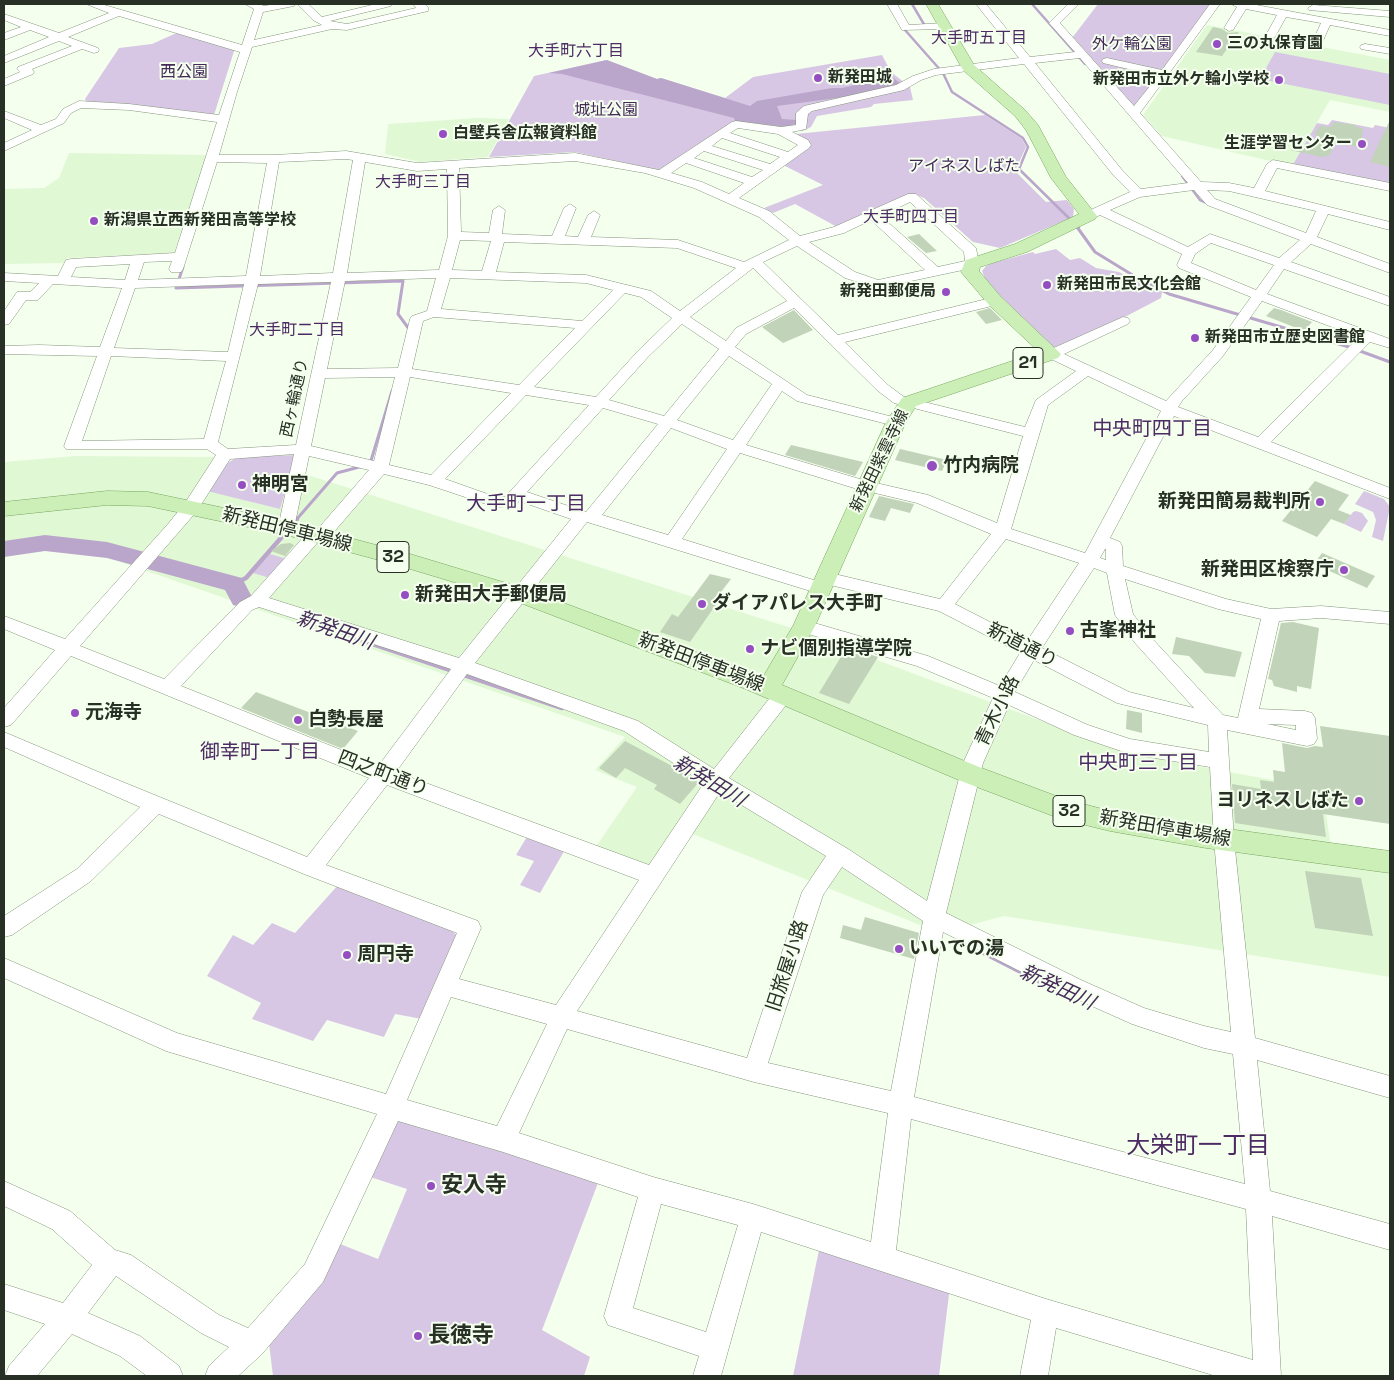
<!DOCTYPE html>
<meta charset="utf-8">
<style>
body{margin:0}
#map{position:relative;width:1394px;height:1380px;overflow:hidden;background:#f4ffee;font-family:"Space Grotesk",sans-serif}
canvas{display:block}
.frame{position:absolute;inset:0;border:5px solid #282f24;pointer-events:none}
</style>
<div id="map">
<canvas width="1394" height="1380"></canvas>
<div class="frame"></div>
</div>
<script>
const c = document.querySelector('canvas').getContext('2d');
c.lineJoin = 'round';
function fillPath(path, color) { c.fillStyle = color; c.fill(path, 'evenodd'); }
const toPath = rows => new Path2D(rows.map(r => 'M' + r).join(''));
function trace(path, color, width, dash) { c.strokeStyle = color; c.lineWidth = width; c.lineCap = dash ? 'butt' : 'round'; c.setLineDash(dash || []); c.stroke(path); }
function drawText(font, color, halo, rows, align = 'center') {
  c.font = font + ' "Space Grotesk","Noto Sans JP",sans-serif'; c.lineWidth = 4; c.setLineDash([]); c.textBaseline = 'middle'; c.strokeStyle = halo; c.fillStyle = color; for (const [text, x, y, turn = 0] of rows) {
    c.save(); c.translate(x, y); c.rotate((+turn || 0) * Math.PI / 180); c.textAlign = isNaN(turn) ? turn : align; if (halo) c.strokeText(text, 0, 0); c.fillText(text, 0, 0); c.restore();
  }
}
fillPath(toPath([
 [1207,25,1390,60,1390,112,1330,100,1292,166,1162,136,1143,115],
 [478,118,509,119,488,157,420,162,385,154,388,124],
 [69,153,208,155,174,253,67,258,64,263,4,264,4,189,44,188,59,178],
 [75,456,215,457,203,489,280,509,292,470,785,626,1131,754,1322,789,1334,865,1390,873,1390,977,1004,916,940,933,688,832,662,876,595,848,637,787,595,770,625,737,66,543,4,550,4,462]
]), '#e1f8d5');
fillPath(toPath([
 [1098,4,1214,4,1136,108,1134,108,1072,38],
 [181,31,235,48,214,115,86,102,85,99,119,48,152,44],
 [1275,52,1390,74,1390,105,1260,79],
 [882,55,891,72,910,87,913,100,874,104,871,107,817,116,811,127,803,131,734,121,662,171,575,152,489,157,534,76,606,60,657,79,661,78,725,98,753,77],
 [985,115,1022,139,1026,147,1015,171,1046,202,1067,200,1074,209,1073,217,1000,248,973,242,924,198,914,194,839,228,795,204,773,213,764,208,823,185,783,165,810,144,796,134],
 [1332,120,1373,128,1375,125,1390,128,1390,186,1292,166,1317,123,1328,125],
 [1056,249,1070,260,1080,258,1096,268,1119,272,1162,292,1161,298,1121,319,1054,348,987,283,982,271,986,266,993,263,1033,252,1035,254],
 [296,455,280,509,203,490,217,470,237,457],
 [1364,491,1384,499,1390,507,1383,541,1372,537,1376,520,1373,512,1355,504],
 [1356,511,1362,513,1368,521,1361,532,1344,524,1353,512],
 [270,554,287,559,270,578,253,573],
 [528,835,566,848,540,893,520,885,534,861,516,855],
 [339,884,441,923,457,935,422,1019,395,1014,384,1037,327,1020,313,1041,252,1019,261,1003,207,976,233,935,253,945,272,923,295,933],
 [402,1118,598,1183,542,1330,590,1357,584,1376,273,1376,267,1327,335,1242,378,1259,407,1189,364,1175,390,1124],
 [819,1250,950,1286,939,1376,793,1376]
]), '#d7c7e4');
fillPath(toPath([
 [607,60,657,79,661,78,750,106,757,101,832,88,842,88,877,80,875,78,891,76,901,84,852,96,777,106,782,119,797,120,798,123,786,127,735,121,734,118,562,74,549,73]
]), '#baa6ca');
trace(toPath([
 [912,4,925,26],
 [1032,4,1085,64],
 [905,30,943,73,952,92,1023,138,1028,147,1019,169,1079,228],
 [1182,176,1200,200,1209,204]
]), '#baa6ca', 2.5);
trace(toPath([
 [1077,227,1095,252,1139,279,1169,294,1349,347,1390,362],
 [183,267,176,288,403,281,398,314,409,329,408,333],
 [370,464,392,391],
 [296,520,337,473,363,466]
]), '#baa6ca', 3);
trace(toPath([
 [292,525,297,519],
 [234,584,246,578,287,531],
 [352,637,453,671],
 [461,674,562,708]
]), '#baa6ca', 4.5);
trace(toPath([
 [983,952,1065,994]
]), '#baa6ca', 5.5);
fillPath(toPath([
 [45,535,107,542,242,578,253,599,249,605,241,607,233,605,225,590,107,558,45,551,4,557,4,541,45,535]
]), '#baa6ca');
fillPath(toPath([
 [1213,27,1222,29,1228,33,1239,32,1222,56,1196,52],
 [1390,120,1390,167,1370,162],
 [1334,122,1356,125,1356,127,1363,128,1360,147,1336,142,1330,155,1322,157,1290,150,1321,142,1315,133,1320,126,1331,127],
 [919,234,937,251,926,253,907,237],
 [990,308,1002,320,986,324,976,312],
 [1274,308,1281,310,1312,322,1304,331,1266,316],
 [794,310,813,330,783,343,762,327],
 [791,445,863,462,855,476,785,455],
 [900,449,947,460,942,471,895,460],
 [1315,481,1349,495,1338,510,1351,515,1344,524,1331,519,1317,537,1282,521],
 [879,496,914,504,910,513,891,508,885,521,869,517],
 [290,543,294,545,285,556,271,551,281,544],
 [1322,553,1375,576,1367,588,1314,564],
 [710,574,731,579,721,592,724,593,690,642,660,632,672,614,678,617],
 [1293,622,1319,628,1311,689,1297,686,1297,692,1274,686,1272,680,1268,679,1281,623],
 [1176,637,1242,652,1235,677,1205,673,1189,656,1172,654],
 [847,647,878,657,849,704,819,693],
 [256,692,358,731,343,749,241,708],
 [1127,710,1142,713,1142,733,1126,729],
 [1320,726,1390,736,1390,824,1323,814,1326,837,1235,823,1232,784,1261,789,1260,780,1274,782,1273,770,1285,772,1282,743,1307,748,1315,746,1323,747],
 [625,741,687,774,699,782,680,804,654,789,657,785,625,768,616,778,599,768],
 [1305,871,1361,878,1373,936,1315,928],
 [865,917,919,933,914,959,840,938,843,925,861,930]
]), '#c1d3b8');
const minor = toPath([
 [86,4,101,4,242,45,254,9,245,4,259,4,264,6,276,4,295,4,294,6,263,12,254,40,322,25,313,20,297,4,308,4,322,17,376,4,392,4,391,6,330,21,347,24,416,8,413,4,424,4,428,7,428,11,347,30,332,29,252,47,237,92,219,155,274,155,346,151,417,163,575,153,659,170,732,122,736,121,781,127,796,125,796,113,804,106,896,85,913,76,934,69,1019,58,976,4,986,4,1030,57,1075,52,1049,23,1068,4,1079,4,1060,23,1134,106,1158,76,1103,63,1102,61,1103,59,1107,58,1162,70,1210,4,1220,4,1140,113,1201,182,1229,183,1254,188,1267,164,1273,160,1390,183,1390,191,1277,168,1265,191,1390,222,1390,230,1328,214,1317,237,1390,264,1390,273,1311,244,1291,262,1390,297,1390,306,1284,269,1267,294,1390,339,1390,348,1370,342,1271,442,1390,488,1390,499,1174,416,1110,538,1120,542,1122,546,1123,566,1226,599,1271,609,1321,606,1390,612,1390,624,1321,618,1279,621,1259,709,1305,711,1312,713,1315,718,1317,739,1314,744,1307,746,1227,730,1234,840,1255,1038,1390,1076,1390,1098,1257,1060,1270,1191,1390,1224,1390,1250,1272,1216,1281,1376,1216,1376,1056,1328,1048,1376,1020,1376,1031,1320,761,1232,721,1376,693,1376,699,1356,608,1325,604,1316,638,1197,503,1152,398,1121,323,1282,262,1354,238,1376,205,1376,209,1366,229,1347,201,1333,116,1276,88,1313,140,1336,179,1366,183,1376,147,1376,120,1356,72,1334,37,1376,5,1376,9,1366,45,1324,4,1310,4,1284,63,1303,92,1265,52,1229,4,1206,4,1181,70,1211,115,1250,131,1255,219,1315,248,1328,305,1264,377,1114,166,1051,4,978,4,958,177,1033,386,1094,457,933,304,874,159,814,91,881,12,935,4,937,4,916,77,869,140,807,4,747,4,732,108,776,307,857,369,778,71,656,11,725,4,727,4,708,55,650,4,629,4,616,65,639,168,524,185,503,216,455,207,449,66,449,64,446,97,356,4,354,4,346,39,345,100,347,122,288,53,284,38,300,26,300,9,324,4,325,4,311,17,292,30,292,39,283,4,281,4,273,58,276,66,260,71,259,175,253,217,122,129,110,81,108,71,113,64,123,4,151,4,143,32,130,4,118,4,111,41,125,56,119,63,109,79,101,129,104,219,115,240,52,119,16,68,37,98,48,99,50,98,52,94,53,82,49,32,69,34,72,33,74,4,86,4,79,20,72,17,69,18,67,72,46,59,41,4,63,4,56,49,37,30,30,4,40,4,33,21,27,4,20,4,14,59,33,109,13,86,4],
 [1080,58,1130,116,1188,183,1141,189,1122,170,1035,63,1080,58],
 [1024,64,1114,176,1130,192,1084,213,1083,216,1084,219,1089,220,1100,215,1182,254,1177,265,1179,268,1251,297,1213,350,1166,401,1064,354,1128,324,1130,321,1128,318,1123,317,1047,351,1045,354,1047,357,1076,371,1036,400,1025,427,904,397,888,385,845,342,1000,304,1002,301,1000,298,995,297,838,335,763,262,797,246,845,278,878,288,977,267,979,264,976,248,916,194,908,194,834,227,800,236,769,211,739,198,809,148,811,145,808,140,792,132,806,129,808,114,812,111,904,90,921,80,936,75,1024,64],
 [738,128,778,134,798,145,788,152,730,133,738,128],
 [722,138,780,157,770,164,712,146,722,138],
 [704,151,763,170,752,177,694,158,704,151],
 [346,159,353,160,333,273,260,276,279,162,346,159],
 [575,161,645,173,694,188,759,217,789,240,744,262,678,240,591,237,600,215,594,211,588,215,578,237,565,236,576,208,570,204,564,208,552,236,502,234,505,210,499,206,493,210,489,233,461,232,459,168,575,161],
 [217,162,267,163,246,276,138,280,144,262,172,261,169,269,171,272,181,272,183,269,217,162],
 [365,162,417,171,447,169,448,236,439,270,347,273,365,162],
 [686,163,744,183,729,194,702,182,671,173,686,163],
 [1194,190,1207,205,1300,240,1279,258,1210,234,1188,247,1110,210,1140,197,1194,190],
 [1207,190,1229,191,1316,211,1306,233,1215,199,1207,190],
 [910,202,964,252,965,261,938,267,881,216,910,202],
 [871,220,925,270,878,280,855,272,809,242,844,233,871,220],
 [460,240,491,241,482,271,452,270,460,240],
 [504,242,677,248,736,268,680,311,651,291,586,275,496,272,504,242],
 [1211,243,1274,265,1256,290,1191,263,1195,254,1211,243],
 [130,264,125,280,71,277,76,267,130,264],
 [753,268,787,301,736,328,726,341,690,317,753,268],
 [436,278,427,311,412,316,410,319,398,368,327,369,345,281,436,278],
 [450,278,586,283,613,290,582,321,441,309,450,278],
 [331,282,296,445,228,449,218,442,258,284,331,282],
 [244,284,228,352,114,348,135,288,244,284],
 [625,293,641,297,672,318,638,351,596,397,534,387,625,293],
 [1262,301,1359,337,1258,437,1178,407,1182,401,1223,356,1262,301],
 [794,308,878,391,894,403,1023,436,997,523,928,495,863,480,746,445,782,391,797,401,891,425,896,427,901,425,904,422,901,419,807,395,735,347,746,334,794,308],
 [434,317,575,328,519,385,412,369,423,321,434,317],
 [682,324,719,349,664,416,609,400,648,357,682,324],
 [111,356,226,361,204,439,82,441,111,356],
 [729,356,772,384,733,440,677,420,729,356],
 [1088,376,1161,411,1085,553,1011,529,1048,405,1088,376],
 [395,377,374,461,311,446,325,378,395,377],
 [410,377,511,393,431,475,389,465,410,377],
 [526,395,589,405,505,497,496,497,445,479,526,395],
 [603,408,658,424,586,512,527,492,603,408],
 [671,428,727,449,668,535,602,515,671,428],
 [740,453,854,488,917,503,991,534,940,599,826,572,820,574,817,578,820,582,682,539,740,453],
 [294,454,278,528,280,532,286,534,292,532,294,528,309,456,369,470,316,531,308,532,251,596,240,602,164,679,80,646,197,511,230,459,294,454],
 [384,474,429,485,495,507,515,506,519,501,571,519,459,658,269,598,318,542,326,541,384,474],
 [587,522,820,594,826,592,829,588,826,584,939,611,1020,653,1000,686,928,656,804,620,798,621,795,626,798,631,917,666,993,698,963,763,927,901,848,849,729,778,790,700,792,695,790,690,783,688,776,690,714,769,638,721,475,663,587,522],
 [1006,539,1079,563,1027,641,955,604,1006,539],
 [1105,549,1106,549,1106,560,1100,558,1105,549],
 [1094,568,1107,573,1115,615,1118,619,1135,643,1194,708,1129,692,1042,648,1094,568],
 [1125,579,1218,609,1261,619,1238,718,1223,715,1147,633,1133,614,1125,579],
 [259,607,451,669,379,765,181,686,252,610,259,607],
 [1034,660,1117,703,1208,725,1209,752,1130,739,1088,725,1015,692,1034,660],
 [467,674,624,731,704,783,649,865,396,772,467,674],
 [1009,705,1074,735,1130,754,1210,767,1214,840,1231,1032,1204,1026,1144,1008,1081,980,946,913,983,763,1009,705],
 [1267,724,1296,725,1296,730,1267,724],
 [387,785,639,880,556,1005,459,979,481,928,478,921,326,865,387,785],
 [720,792,826,856,802,892,747,1058,577,1011,720,792],
 [842,867,923,921,891,1091,768,1063,823,895,842,867],
 [943,932,1065,994,1132,1024,1204,1048,1233,1054,1245,1184,914,1097,943,932],
 [451,997,547,1024,497,1126,407,1100,451,997],
 [567,1029,754,1082,888,1113,871,1242,753,1204,653,1177,519,1133,567,1029],
 [911,1119,1246,1209,1253,1360,1046,1299,896,1250,911,1119],
 [661,1204,738,1225,706,1332,633,1308,661,1204],
 [887,4,897,4,909,25,944,23,949,26,944,29,902,30,887,4],
 [1231,4,1251,4,1390,30,1390,36,1330,25,1322,43,1317,46,1312,43,1321,23,1286,17,1275,37,1271,38,1266,35,1277,15,1246,9,1233,30,1229,31,1224,28,1237,7,1231,4],
 [1313,5,1390,11,1390,17,1309,10,1308,8,1313,5],
 [1365,44,1390,48,1390,54,1361,49,1360,47,1361,45,1365,44]
]);
const major = toPath([
 [926,4,938,4,974,65,1025,110,1038,125,1066,177,1097,216,1095,219,1027,252,980,267,979,271,1001,297,1061,354,1058,358,916,406,906,422,815,626,782,685,979,767,1064,799,1110,811,1206,826,1390,851,1390,873,1206,848,1110,831,1061,819,961,781,743,688,510,599,397,565,286,535,148,506,107,505,4,516,4,502,107,491,148,492,286,521,410,554,526,589,763,677,793,626,886,422,902,398,1039,352,989,305,961,272,964,264,966,260,1015,244,1079,214,1051,178,1026,130,1015,116,963,70,926,4]
]);
trace(minor, '#84957b', 1);
trace(major, '#7ba563', 1);
fillPath(minor, '#fff');
fillPath(major, '#cbefb6');
for (const [x, y, r, color] of [
 [1217,44,5,"#954ec2"],
 [818,78,5,"#954ec2"],
 [1279,80,5,"#954ec2"],
 [443,134,5,"#954ec2"],
 [1362,144,5,"#954ec2"],
 [94,221,5,"#954ec2"],
 [1047,285,5,"#954ec2"],
 [946,292,5,"#954ec2"],
 [1195,338,5,"#954ec2"],
 [932,466,6,"#954ec2"],
 [242,485,5,"#954ec2"],
 [1320,502,5,"#954ec2"],
 [1344,570,5,"#954ec2"],
 [405,595,5,"#954ec2"],
 [702,604,5,"#954ec2"],
 [1070,631,5,"#954ec2"],
 [750,649,5,"#954ec2"],
 [75,713,5,"#954ec2"],
 [298,720,5,"#954ec2"],
 [1359,801,5,"#954ec2"],
 [899,949,5,"#954ec2"],
 [347,955,5,"#954ec2"],
 [431,1186,5,"#954ec2"],
 [418,1336,5,"#954ec2"]
]) { const dot = new Path2D(); dot.arc(x, y, r, 0, 2 * Math.PI); c.fillStyle = color; c.fill(dot); trace(dot, '#f4ffee', 2); }
drawText('16px', '#4c2a63', '#f4ffee', [
 ["大手町五丁目",979,39],
 ["大手町六丁目",576,52],
 ["大手町三丁目",423,183],
 ["大手町四丁目",911,218],
 ["大手町二丁目",297,331]
]);
drawText('bold 16px', '#282f24', '#f4ffee', [
 ["三の丸保育園",1227,44],
 ["新発田城",828,78],
 ["新発田市立外ケ輪小学校",1269,80,"right"],
 ["白壁兵舎広報資料館",453,134],
 ["生涯学習センター",1352,144,"right"],
 ["新潟県立西新発田高等学校",104,221],
 ["新発田市民文化会館",1057,285],
 ["新発田郵便局",936,292,"right"],
 ["新発田市立歴史図書館",1205,338]
], 'left');
drawText('16px', '#452a59', '#f4ffee', [
 ["外ケ輪公園",1132,45],
 ["西公園",184,73],
 ["城址公園",606,111],
 ["アイネスしばた",964,167]
]);
drawText('16px', '#282f24', '#f4ffee', [
 ["西ヶ輪通り",295,398,-78],
 ["新発田紫雲寺線",880,461,-64]
]);
for (const [x, y, w] of [
 [1028,363,30],
 [393,557,32],
 [1069,811,32]
]) { const box = new Path2D(); box.roundRect(x - w / 2, y - 15.5, w, 31, 4); c.fillStyle = '#f4ffee'; c.fill(box); trace(box, '#282f24', 1); }
drawText('bold 18px', '#282f24', null, [
 ["21",1028,363],
 ["32",393,557],
 ["32",1069,811]
]);
drawText('bold 19px', '#282f24', '#f4ffee', [
 ["竹内病院",943,466],
 ["神明宮",252,485],
 ["新発田簡易裁判所",1310,502,"right"],
 ["新発田区検察庁",1334,570,"right"],
 ["新発田大手郵便局",415,595],
 ["ダイアパレス大手町",712,604],
 ["古峯神社",1080,631],
 ["ナビ個別指導学院",760,649],
 ["元海寺",85,713],
 ["白勢長屋",308,720],
 ["ヨリネスしばた",1349,801,"right"],
 ["いいでの湯",909,949],
 ["周円寺",357,955]
], 'left');
drawText('19px', '#282f24', '#f4ffee', [
 ["新発田停車場線",287,530,14],
 ["新道通り",1022,646,27],
 ["新発田停車場線",701,663,21],
 ["青木小路",998,711,-64],
 ["四之町通り",383,774,21],
 ["新発田停車場線",1165,829,10],
 ["旧旅屋小路",788,966,-72]
]);
drawText('20px', '#4c2a63', '#f4ffee', [
 ["中央町四丁目",1152,430],
 ["大手町一丁目",526,505],
 ["御幸町一丁目",260,753],
 ["中央町三丁目",1138,764]
]);
drawText('italic 20px', '#472b5a', '#f4ffee', [
 ["新発田川",335,631,19],
 ["新発田川",709,782,31],
 ["新発田川",1057,988,25]
]);
drawText('bold 22px', '#282f24', '#f4ffee', [
 ["安入寺",441,1186],
 ["長徳寺",428,1336]
], 'left');
drawText('24px', '#4c2a63', '#f4ffee', [
 ["大栄町一丁目",1198,1146]
]);
</script>
